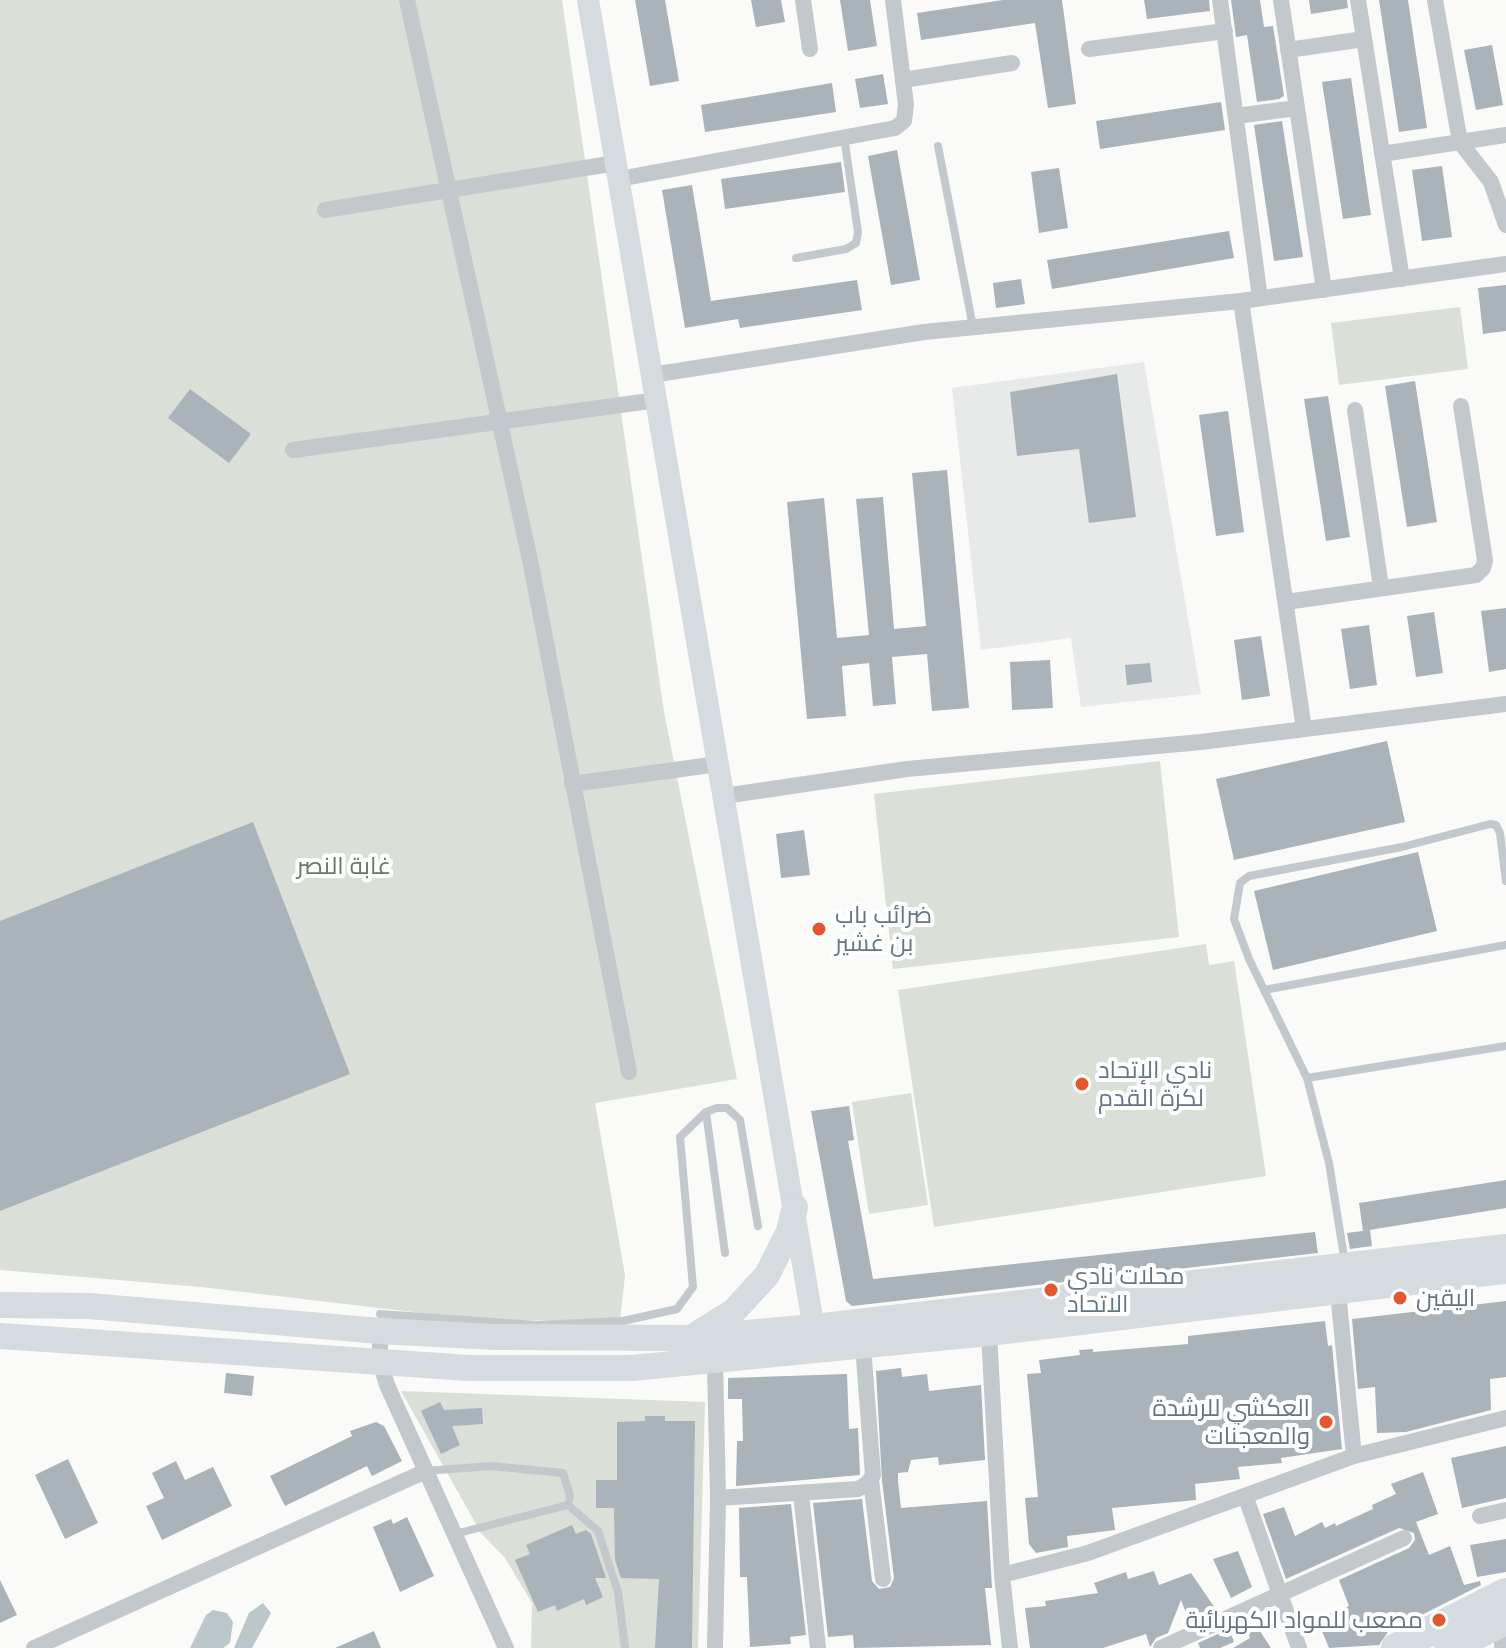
<!DOCTYPE html>
<meta charset="utf-8">
<style>
body{margin:0}
canvas{display:block;background:#fafaf8}
</style>
<canvas width="1506" height="1648"></canvas>
<script>
const c = document.querySelector('canvas').getContext('2d');
c.lineJoin = 'round';
function fillPath(path, color) { c.fillStyle = color; c.fill(path, 'evenodd'); }
const toPath = rows => new Path2D(rows.map(r => 'M' + r).join(''));
function trace(path, color, width, dash) { c.strokeStyle = color; c.lineWidth = width; c.lineCap = dash ? 'butt' : 'round'; c.setLineDash(dash || []); c.stroke(path); }
function drawText(font, color, halo, rows, align = 'center') {
  c.font = font + ' "Golos Text",Cairo,sans-serif'; c.lineWidth = 8; c.setLineDash([]); c.textBaseline = 'middle'; c.strokeStyle = halo; c.fillStyle = color; for (const [text, x, y, turn = 0] of rows) {
    c.save(); c.translate(x, y); c.rotate((+turn || 0) * Math.PI / 180); c.textAlign = isNaN(turn) ? turn : align; if (halo) c.strokeText(text, 0, 0); c.fillText(text, 0, 0); c.restore();
  }
}
fillPath(toPath([
 [1144,362,1201,694,1081,707,1071,638,981,650,952,388]
]), '#e8e9e9');
fillPath(toPath([
 [0,0,562,0,664,712,737,1079,595,1103,625,1275,620,1321,481,1320,201,1287,0,1270],
 [1460,307,1468,369,1339,385,1331,323],
 [1160,761,1179,937,893,969,874,794],
 [1206,944,1209,965,1234,961,1266,1176,934,1227,898,990],
 [911,1093,928,1205,869,1214,852,1102],
 [401,1391,705,1402,698,1648,531,1648,532,1603,505,1558,481,1533]
]), '#dadfd7');
fillPath(toPath([
 [263,1603,271,1613,252,1648,234,1648,249,1613],
 [213,1610,227,1613,233,1622,230,1643,223,1648,190,1648,206,1615]
]), '#bbc7cb');
fillPath(toPath([
 [635,0,665,0,679,81,650,86],
 [751,0,781,0,785,22,756,27],
 [840,0,870,0,877,46,848,51],
 [1003,0,1062,0,1076,104,1048,108,1035,23,921,40,917,13],
 [1144,0,1209,0,1210,11,1147,19],
 [1231,0,1260,0,1264,27,1273,26,1284,96,1279,99,1257,102,1247,35,1236,37],
 [1309,0,1347,0,1348,8,1311,14],
 [1379,0,1408,0,1427,128,1399,132],
 [1492,45,1503,105,1476,110,1464,50],
 [883,74,888,104,860,108,855,79],
 [1351,78,1371,215,1343,219,1322,82],
 [832,83,836,112,705,132,701,105],
 [1221,102,1225,130,1100,149,1096,121],
 [1282,121,1303,257,1274,261,1254,125],
 [897,150,920,280,891,285,868,156],
 [841,162,845,192,725,209,721,179],
 [1442,166,1452,237,1422,241,1412,170],
 [1059,168,1068,228,1039,233,1031,172],
 [692,185,711,301,857,280,862,310,740,328,738,319,685,328,662,190],
 [1229,231,1234,258,1052,289,1047,260],
 [1021,279,1025,304,996,308,993,283],
 [1506,285,1506,331,1483,334,1478,288],
 [1117,374,1136,517,1089,523,1079,449,1017,456,1010,392],
 [1415,381,1437,522,1407,527,1385,386],
 [190,389,251,434,229,463,168,418],
 [1328,396,1350,537,1326,541,1304,399],
 [1228,411,1244,532,1216,536,1199,415],
 [947,470,969,708,932,711,927,654,892,657,896,704,873,706,869,663,842,666,846,716,807,719,787,502,824,498,837,638,869,635,856,499,883,497,894,629,926,626,912,473],
 [1506,608,1506,669,1489,672,1481,611],
 [1434,612,1443,673,1416,677,1407,616],
 [1369,625,1377,685,1350,689,1341,629],
 [1261,636,1270,696,1242,700,1234,640],
 [1050,660,1053,708,1012,710,1010,662],
 [1150,663,1152,682,1127,685,1125,665],
 [1387,741,1405,822,1234,860,1216,779],
 [253,822,350,1074,0,1211,0,921],
 [804,830,810,875,781,878,776,834],
 [1418,852,1437,931,1273,970,1254,891],
 [849,1106,854,1140,848,1141,873,1279,1315,1232,1318,1253,852,1306,846,1301,811,1111],
 [1506,1180,1506,1208,1363,1231,1359,1203],
 [1370,1230,1372,1246,1350,1249,1347,1233],
 [1506,1301,1506,1377,1490,1379,1491,1410,1406,1432,1377,1433,1375,1387,1358,1389,1352,1319],
 [1325,1321,1328,1346,1332,1345,1342,1449,1281,1458,1282,1463,1238,1467,1240,1479,1195,1484,1196,1500,1112,1508,1115,1530,1067,1536,1068,1547,1036,1553,1029,1544,1025,1498,1038,1497,1027,1374,1041,1373,1039,1360,1080,1355,1079,1350,1093,1349,1093,1352,1188,1344,1188,1336],
 [901,1368,902,1377,927,1374,929,1391,981,1385,985,1460,939,1465,938,1457,911,1460,908,1472,898,1473,898,1481,901,1508,987,1501,992,1588,985,1588,991,1645,854,1648,853,1635,828,1637,813,1503,862,1499,872,1581,879,1589,890,1587,894,1578,882,1481,876,1371],
 [226,1373,254,1376,252,1396,224,1393],
 [847,1374,849,1429,858,1428,860,1475,736,1486,737,1441,743,1441,742,1399,728,1399,728,1378],
 [440,1402,444,1410,482,1408,483,1424,452,1426,460,1445,441,1454,421,1411],
 [645,1416,665,1416,665,1421,695,1421,692,1648,655,1648,659,1579,621,1578,615,1560,614,1508,596,1508,596,1480,617,1480,617,1422,645,1421],
 [376,1422,384,1426,402,1461,372,1476,367,1466,285,1506,270,1476,352,1436,350,1431],
 [1506,1446,1506,1498,1462,1508,1451,1458],
 [68,1459,98,1523,65,1539,35,1475],
 [176,1461,185,1480,213,1467,232,1506,162,1540,146,1506,164,1498,152,1473],
 [1423,1472,1438,1514,1416,1522,1429,1555,1450,1546,1464,1585,1480,1581,1481,1585,1388,1632,1379,1645,1329,1648,1317,1619,1349,1606,1339,1580,1409,1548,1415,1540,1414,1533,1399,1528,1286,1579,1263,1514,1284,1507,1295,1536,1322,1522,1325,1528,1335,1523,1336,1526,1373,1509,1372,1505,1396,1494,1391,1484],
 [791,1504,806,1635,790,1637,791,1644,750,1647,747,1577,740,1577,739,1508],
 [407,1517,434,1576,400,1592,373,1527,391,1519,393,1524],
 [572,1525,576,1534,586,1530,591,1534,606,1578,595,1578,603,1597,586,1605,584,1599,557,1611,555,1605,538,1612,515,1560,530,1554,526,1545],
 [1506,1539,1506,1572,1477,1577,1470,1545],
 [1238,1551,1252,1587,1231,1598,1213,1559],
 [1154,1571,1159,1585,1191,1573,1217,1611,1190,1623,1181,1600,1168,1633,1156,1638,1150,1647,1146,1634,1103,1648,1030,1648,1025,1608,1046,1606,1045,1601,1098,1593,1094,1583,1126,1572,1128,1579],
 [0,1580,17,1615,0,1623],
 [1252,1619,1271,1648,1233,1648,1250,1638,1243,1623],
 [1229,1629,1234,1642,1220,1648,1200,1648,1198,1643],
 [374,1631,381,1648,335,1648]
]), '#aab3b9');
trace(toPath([
 [938,146,973,327],
 [796,258,846,249,856,243,858,232,844,137],
 [1264,990,1506,945],
 [1307,1078,1506,1046],
 [706,1112,725,1253],
 [1345,1263,1329,1163,1307,1078,1249,959,1234,919,1240,883,1249,876,1402,847,1490,824,1496,825,1500,833,1506,881],
 [380,1314,536,1325,623,1321,677,1309,693,1287,680,1137,706,1112,717,1108,727,1108,740,1120,758,1226],
 [426,1471,491,1466,563,1473,570,1496,568,1505,455,1534],
 [568,1505,598,1531,618,1592,625,1648]
]), '#c3c8cc', 8);
trace(toPath([
 [407,0,530,560,629,1072],
 [803,0,810,49],
 [1220,0,1260,298],
 [1281,0,1324,290],
 [1358,0,1402,279],
 [1435,0,1460,142,1491,182,1506,225],
 [1089,49,1225,31],
 [1288,50,1364,39],
 [903,80,1012,63],
 [1236,116,1297,108],
 [1382,154,1506,135],
 [619,179,895,128,904,121,906,105,893,0],
 [325,210,616,163],
 [1241,301,1304,729],
 [652,375,924,332,1241,301,1506,264],
 [1355,410,1381,587],
 [293,450,657,400],
 [1286,602,1476,575,1483,568,1485,560,1461,406],
 [572,784,718,764],
 [724,796,907,769,1201,742,1506,704],
 [380,1331,380,1362,387,1385,506,1648],
 [989,1333,1002,1575,1088,1553,1354,1456,1338,1292],
 [1354,1456,1506,1418],
 [871,1480,883,1579],
 [801,1494,818,1648],
 [718,1498,858,1489,868,1483,873,1475,863,1346],
 [1246,1498,1299,1648],
 [1480,1516,1506,1510],
 [1002,1575,1010,1648],
 [34,1648,426,1471],
 [715,1648,718,1498,715,1362],
 [1161,1648,1404,1538],
 [1502,1648,1503,1621]
]), '#c3c8cc', 16);
trace(toPath([
 [588,0,816,1341]
]), '#d6dbdf', 22);
trace(toPath([
 [0,1305,89,1306,380,1331,495,1337,691,1338,814,1327,1506,1247],
 [696,1335,734,1311,767,1275,789,1231,795,1207],
 [0,1336,469,1368,632,1368,989,1333,1506,1271]
]), '#d6dbdf', 26);
trace(toPath([
 [1396,1648,1506,1593],
 [1449,1648,1506,1620]
]), '#d6dbdf', 30);
for (const [x, y, r, color] of [
 [819,929,8,"#e4572e"],
 [1082,1084,8,"#e4572e"],
 [1051,1290,8,"#e4572e"],
 [1400,1298,8,"#e4572e"],
 [1326,1422,8,"#e4572e"],
 [1439,1620,8,"#e4572e"]
]) { const dot = new Path2D(); dot.arc(x, y, r, 0, 2 * Math.PI); c.fillStyle = color; c.fill(dot); trace(dot, '#fff', 3); }
drawText('24px', '#687a64', '#fff', [
 ["غابة النصر",344,866]
]);
drawText('24px', '#657683', '#fff', [
 ["ضرائب باب",835,915],
 ["بن غشير",835,943],
 ["نادي الإتحاد",1098,1070],
 ["لكرة القدم",1098,1098],
 ["محلات نادي",1067,1276],
 ["الاتحاد",1067,1304],
 ["اليقين",1416,1298],
 ["العكشي للرشدة",1310,1408,"right"],
 ["والمعجنات",1310,1436,"right"],
 ["مصعب للمواد الكهربائية",1423,1620,"right"]
], 'left');
</script>
